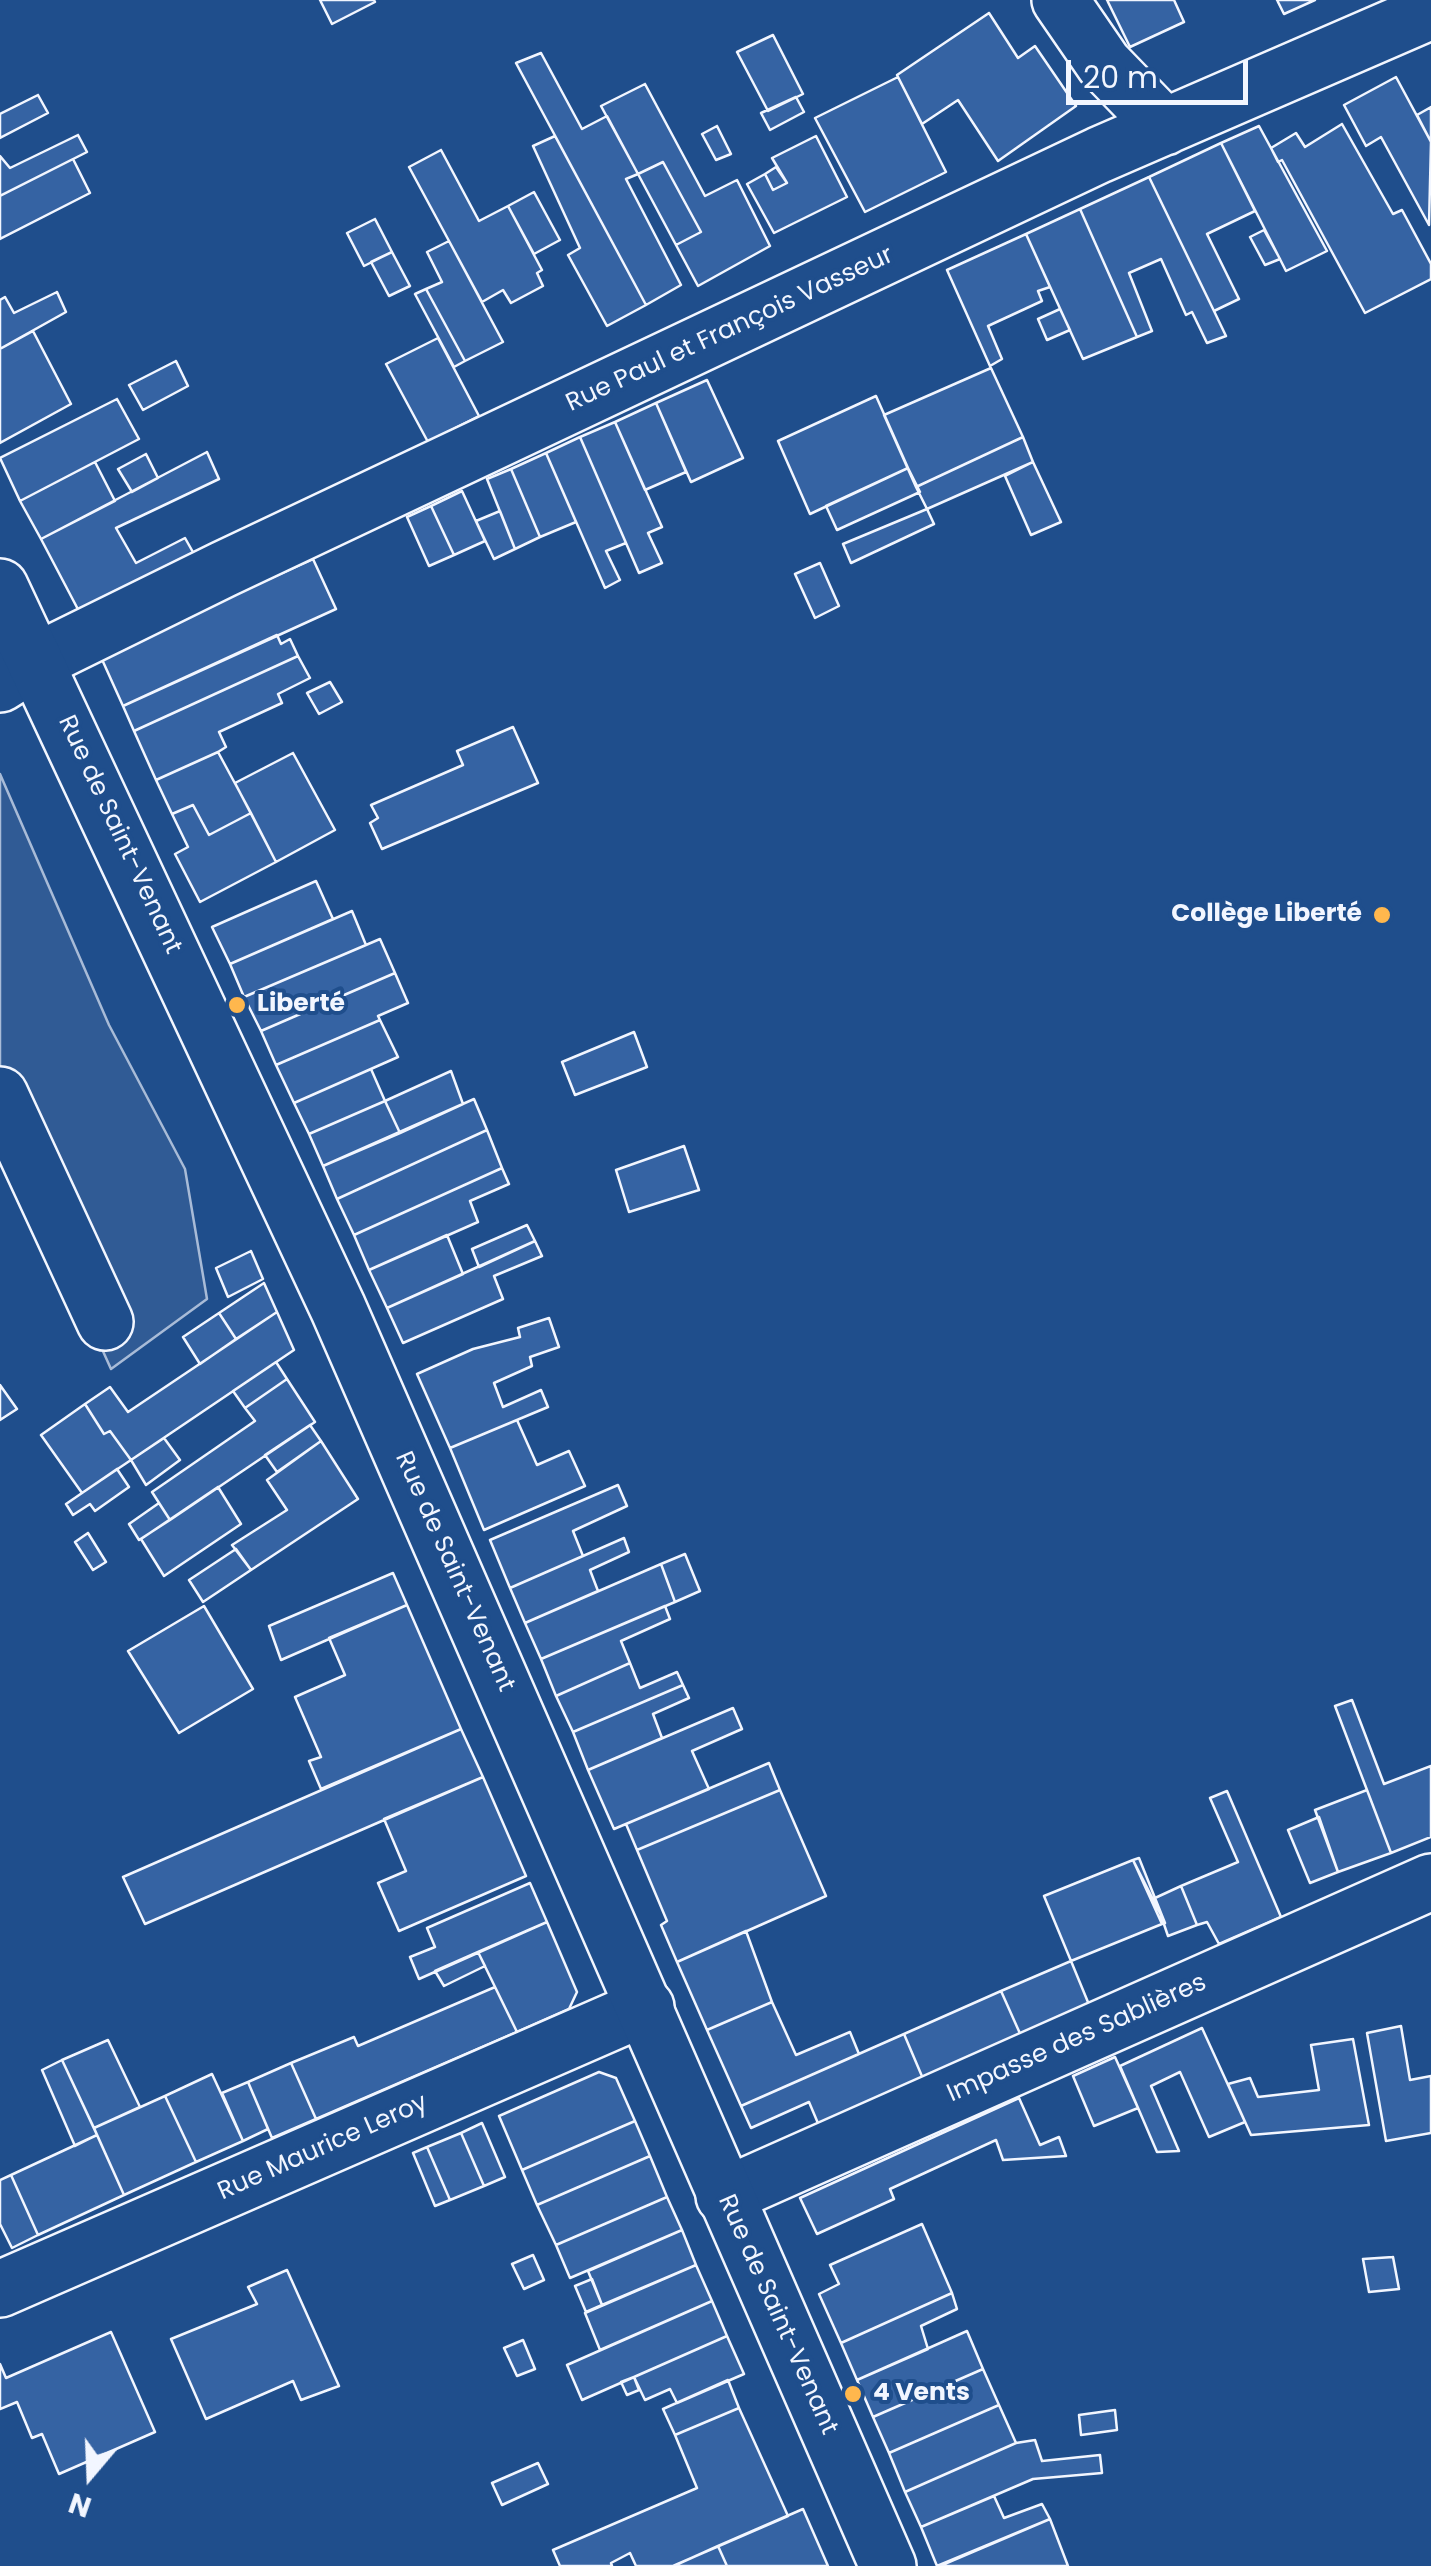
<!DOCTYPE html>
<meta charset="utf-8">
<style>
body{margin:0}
#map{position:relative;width:1431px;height:2566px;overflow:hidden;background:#1f4e8c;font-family:Poppins,sans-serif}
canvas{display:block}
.north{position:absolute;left:40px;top:2426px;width:100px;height:100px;-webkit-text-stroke:8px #1f4e8c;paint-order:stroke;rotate:199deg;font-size:28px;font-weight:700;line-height:40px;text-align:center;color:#f2f6ff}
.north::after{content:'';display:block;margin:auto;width:35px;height:45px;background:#f2f6ff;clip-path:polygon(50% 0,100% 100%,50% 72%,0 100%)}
.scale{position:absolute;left:1066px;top:60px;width:182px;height:45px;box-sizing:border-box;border:5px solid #f2f6ff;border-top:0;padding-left:12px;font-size:30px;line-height:35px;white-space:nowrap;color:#f2f6ff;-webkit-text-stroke:8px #1f4e8c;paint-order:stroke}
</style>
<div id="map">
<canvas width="1431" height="2566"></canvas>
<div class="north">N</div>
<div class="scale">20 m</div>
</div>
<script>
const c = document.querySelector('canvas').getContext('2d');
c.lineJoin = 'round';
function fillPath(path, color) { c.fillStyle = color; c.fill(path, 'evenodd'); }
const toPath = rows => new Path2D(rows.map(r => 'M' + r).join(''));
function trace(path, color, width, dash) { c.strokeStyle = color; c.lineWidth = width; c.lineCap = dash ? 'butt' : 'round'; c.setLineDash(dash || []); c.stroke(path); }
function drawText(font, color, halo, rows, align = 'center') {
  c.font = font + ' Poppins,sans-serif'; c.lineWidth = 8; c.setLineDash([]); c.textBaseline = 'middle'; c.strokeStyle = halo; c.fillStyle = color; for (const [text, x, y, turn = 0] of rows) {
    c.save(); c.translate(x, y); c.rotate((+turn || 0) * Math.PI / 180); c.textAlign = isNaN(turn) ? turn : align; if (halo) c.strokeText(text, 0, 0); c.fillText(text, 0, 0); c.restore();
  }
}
const built = toPath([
 [0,774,109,1025,185,1169,207,1299,111,1369,0,1123,0,774]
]);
fillPath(built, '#305b95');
trace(built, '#a8bbd7', 2.5);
const building = toPath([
 [320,0,374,0,375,2,332,24,320,0],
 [1107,0,1174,0,1184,22,1130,47,1107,0],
 [1277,0,1315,0,1284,14,1277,0],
 [989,13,1018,58,1035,46,1076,106,998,161,958,100,922,124,897,75,989,13],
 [773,35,803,94,768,111,737,52,773,35],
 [541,53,582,129,607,116,638,174,626,179,681,285,646,305,516,63,541,53],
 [898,77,946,172,865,212,815,118,898,77],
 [1396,77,1431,142,1429,225,1381,137,1366,146,1344,105,1396,77],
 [645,84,705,196,737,180,770,246,698,286,676,245,701,232,663,162,638,174,601,106,645,84],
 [38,95,48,113,0,138,0,114,38,95],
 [796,97,804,112,770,130,761,113,796,97],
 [1431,107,1431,142,1417,115,1431,107],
 [1342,124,1393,214,1402,210,1431,264,1431,279,1365,313,1282,160,1278,162,1271,148,1296,133,1305,147,1342,124],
 [717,126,731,154,716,160,702,134,717,126],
 [1259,126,1327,251,1286,271,1221,143,1259,126],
 [78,135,87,152,0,196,0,156,10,168,78,135],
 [555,136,646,305,607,326,568,255,580,248,533,146,555,136],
 [816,136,847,197,774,233,747,184,765,174,773,190,787,183,772,158,816,136],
 [1221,143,1255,211,1207,234,1239,299,1214,311,1149,177,1221,143],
 [441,150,479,221,508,206,542,270,537,273,543,286,511,303,503,290,482,302,409,167,441,150],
 [73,159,90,193,0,239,0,196,73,159],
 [663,162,701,232,676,245,638,174,663,162],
 [776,167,787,183,773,190,765,174,776,167],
 [1149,177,1214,311,1226,336,1207,343,1192,312,1186,315,1161,259,1129,273,1152,331,1137,337,1080,209,1149,177],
 [534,192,560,240,534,254,508,206,534,192],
 [1080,209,1137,337,1083,359,1026,234,1080,209],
 [375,219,392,252,364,266,347,233,375,219],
 [1264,230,1280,259,1265,265,1250,237,1264,230],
 [1026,234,1050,287,1038,291,1042,301,988,326,1002,359,990,366,947,270,1026,234],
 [449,241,503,342,465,361,426,289,442,282,427,252,449,241],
 [392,252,410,286,389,296,371,262,392,252],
 [426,289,465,361,454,367,415,294,426,289],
 [57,292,66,312,0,349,0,300,5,297,14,313,57,292],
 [1060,309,1070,330,1047,340,1038,319,1060,309],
 [33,331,71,404,0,443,0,349,33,331],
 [438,338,479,416,428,442,386,364,438,338],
 [176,361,188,386,143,410,129,385,176,361],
 [991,368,1023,437,916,487,884,415,991,368],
 [707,380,743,458,691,482,656,403,707,380],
 [876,396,908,468,810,514,778,441,876,396],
 [117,399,139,439,20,501,0,458,117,399],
 [656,403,686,472,645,490,615,422,656,403],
 [615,422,662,527,648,533,662,563,639,573,580,437,615,422],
 [580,437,626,543,606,551,620,580,605,588,546,453,580,437],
 [1023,437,1033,462,927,509,916,487,1023,437],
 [207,452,219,479,116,528,136,563,185,538,198,561,82,617,41,539,207,452],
 [546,453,576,522,540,537,511,469,546,453],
 [146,454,158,478,132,492,118,469,146,454],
 [95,462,115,501,41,539,20,501,95,462],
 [1033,462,1061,522,1031,535,1005,476,1033,462],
 [908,468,920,492,837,530,826,506,908,468],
 [511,469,540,537,515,549,487,479,511,469],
 [462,491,485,541,454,555,431,506,462,491],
 [431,506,454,555,429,566,407,517,431,506],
 [927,509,934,524,851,563,843,544,927,509],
 [500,511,515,549,494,559,476,521,500,511],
 [313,559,336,609,123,706,100,655,313,559],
 [820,563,839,606,815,618,795,574,820,563],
 [277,635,281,644,290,639,298,656,134,731,123,706,277,635],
 [298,656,310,678,278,694,282,703,219,732,226,747,218,752,156,780,134,731,298,656],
 [330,682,342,702,319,714,307,693,330,682],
 [513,727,538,783,382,849,370,823,378,818,371,805,463,765,457,751,513,727],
 [218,752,251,813,209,835,193,805,172,814,156,780,218,752],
 [293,753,335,830,276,862,235,783,293,753],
 [193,805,209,835,251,813,276,862,200,902,175,854,188,847,172,814,193,805],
 [316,881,333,919,230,964,212,927,316,881],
 [352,911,366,945,244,997,230,964,352,911],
 [380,939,395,973,261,1031,244,997,380,939],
 [395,973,408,1003,378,1016,380,1020,276,1065,261,1031,395,973],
 [380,1020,398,1057,294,1103,276,1065,380,1020],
 [634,1032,647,1067,575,1095,562,1062,634,1032],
 [371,1069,385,1101,309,1134,294,1103,371,1069],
 [451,1071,463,1104,400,1133,385,1101,451,1071],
 [474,1099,487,1130,337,1199,323,1166,474,1099],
 [385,1101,400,1133,323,1166,309,1134,385,1101],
 [487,1130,502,1168,354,1235,337,1199,487,1130],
 [684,1146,699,1190,629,1212,616,1170,684,1146],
 [502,1168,509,1184,470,1201,478,1222,369,1270,354,1235,502,1168],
 [527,1225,535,1241,479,1267,472,1249,527,1225],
 [447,1235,463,1274,387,1308,369,1270,447,1235],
 [535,1241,542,1256,494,1276,503,1299,403,1343,387,1308,535,1241],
 [251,1251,263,1279,228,1297,216,1268,251,1251],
 [264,1283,277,1312,236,1339,219,1313,264,1283],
 [277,1312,294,1350,131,1460,110,1431,104,1434,85,1404,110,1387,128,1412,277,1312],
 [219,1313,236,1339,200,1364,183,1337,219,1313],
 [549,1318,559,1347,530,1357,532,1366,494,1383,503,1407,541,1390,548,1407,450,1448,417,1374,473,1349,520,1337,518,1328,549,1318],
 [276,1362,287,1379,245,1408,233,1391,276,1362],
 [287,1379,315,1422,170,1520,152,1492,255,1421,245,1408,287,1379],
 [0,1385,17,1409,0,1420,0,1385],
 [85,1404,104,1434,110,1431,131,1460,82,1493,41,1435,85,1404],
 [517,1420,537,1465,569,1451,585,1486,484,1530,450,1448,517,1420],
 [310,1425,321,1441,277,1472,265,1455,310,1425],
 [164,1438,180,1460,146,1485,131,1460,164,1438],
 [321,1441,358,1499,251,1570,232,1545,287,1510,267,1480,321,1441],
 [117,1469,129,1487,95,1511,90,1504,73,1515,66,1504,117,1469],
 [618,1485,627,1506,573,1531,583,1556,510,1588,490,1540,618,1485],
 [218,1487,241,1524,164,1576,141,1539,218,1487],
 [159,1503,170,1520,139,1540,129,1524,159,1503],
 [88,1533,106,1562,93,1570,75,1542,88,1533],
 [624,1538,629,1552,590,1570,598,1591,525,1623,510,1588,624,1538],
 [236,1549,251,1570,203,1602,189,1580,236,1549],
 [685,1554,700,1591,675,1602,661,1564,685,1554],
 [661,1564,675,1602,541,1659,525,1623,661,1564],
 [393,1573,407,1605,281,1660,269,1626,393,1573],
 [407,1605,461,1729,321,1789,309,1761,321,1757,295,1697,345,1675,329,1638,407,1605],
 [204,1606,253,1689,179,1733,128,1651,204,1606],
 [665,1606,670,1619,621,1641,630,1663,556,1696,541,1659,665,1606],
 [630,1663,640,1688,677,1672,683,1685,573,1732,556,1696,630,1663],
 [683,1685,689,1698,653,1714,662,1738,588,1770,573,1732,683,1685],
 [1352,1700,1384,1784,1431,1766,1431,1837,1391,1853,1335,1706,1352,1700],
 [733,1708,742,1729,692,1751,709,1789,614,1829,588,1770,733,1708],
 [461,1729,483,1777,145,1924,123,1877,461,1729],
 [769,1763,780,1790,637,1850,626,1824,769,1763],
 [483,1777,526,1876,399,1931,378,1883,406,1871,384,1819,483,1777],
 [780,1790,826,1896,677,1962,661,1925,667,1921,637,1850,780,1790],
 [1367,1790,1391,1853,1338,1872,1315,1810,1367,1790],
 [1227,1791,1281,1917,1219,1944,1207,1922,1197,1925,1181,1886,1238,1862,1210,1798,1227,1791],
 [1319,1817,1338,1872,1310,1883,1288,1830,1319,1817],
 [1139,1858,1165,1923,1133,1860,1139,1858],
 [1133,1860,1162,1924,1071,1961,1044,1896,1133,1860],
 [530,1883,547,1922,419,1979,410,1957,435,1947,427,1928,530,1883],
 [1181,1886,1197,1925,1168,1936,1155,1898,1181,1886],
 [547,1922,577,1992,569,2009,517,2032,478,1952,547,1922],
 [746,1931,772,2002,707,2030,677,1962,746,1931],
 [478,1952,485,1966,444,1986,435,1971,478,1952],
 [1071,1961,1090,2007,1022,2038,1001,1991,1071,1961],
 [495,1987,517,2032,316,2119,291,2063,354,2037,358,2046,495,1987],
 [1001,1991,1022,2038,924,2081,904,2034,1001,1991],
 [772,2002,796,2055,850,2032,859,2054,741,2106,707,2030,772,2002],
 [1401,2026,1410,2080,1431,2076,1431,2133,1386,2141,1367,2033,1401,2026],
 [1202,2028,1245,2122,1209,2137,1180,2072,1151,2086,1179,2151,1157,2152,1120,2066,1202,2028],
 [904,2034,924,2081,820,2128,809,2102,751,2128,741,2106,904,2034],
 [1353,2039,1369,2125,1251,2135,1228,2084,1250,2078,1258,2097,1319,2090,1311,2045,1353,2039],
 [108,2040,140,2107,94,2128,62,2060,108,2040],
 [1115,2057,1138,2108,1094,2126,1073,2076,1115,2057],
 [62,2060,97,2135,75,2146,42,2070,62,2060],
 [291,2063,316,2119,272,2138,248,2082,291,2063],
 [599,2072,616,2078,635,2121,522,2170,499,2116,599,2072],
 [212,2074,243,2141,196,2162,165,2096,212,2074],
 [248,2082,268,2129,243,2141,222,2093,248,2082],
 [165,2096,196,2162,124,2195,94,2128,165,2096],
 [1019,2098,1040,2145,1059,2137,1066,2156,1003,2160,996,2140,890,2189,894,2199,817,2234,800,2198,1019,2098],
 [635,2121,650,2156,537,2205,522,2170,635,2121],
 [482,2123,505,2177,484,2186,461,2133,482,2123],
 [461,2133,484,2186,450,2200,427,2147,461,2133],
 [97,2135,124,2195,38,2235,11,2175,97,2135],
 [427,2147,450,2200,435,2206,413,2153,427,2147],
 [650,2156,667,2197,556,2245,537,2205,650,2156],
 [11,2175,38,2235,12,2248,0,2224,0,2180,11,2175],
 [667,2197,682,2230,570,2278,556,2245,667,2197],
 [922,2224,952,2293,841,2343,819,2294,839,2284,830,2265,922,2224],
 [682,2230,696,2265,602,2305,588,2271,682,2230],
 [533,2255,544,2280,524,2289,512,2264,533,2255],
 [1393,2257,1399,2289,1369,2292,1363,2259,1393,2257],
 [696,2265,712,2301,600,2350,585,2313,696,2265],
 [287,2270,339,2386,301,2400,293,2381,206,2419,171,2339,257,2304,248,2287,287,2270],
 [592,2279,602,2305,586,2312,575,2286,592,2279],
 [952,2293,957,2309,921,2326,928,2349,857,2380,841,2343,952,2293],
 [712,2301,727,2336,582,2400,567,2365,712,2301],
 [967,2331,983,2369,873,2417,857,2380,967,2331],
 [111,2332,155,2432,59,2474,42,2434,32,2438,17,2402,0,2409,0,2364,6,2378,111,2332],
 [727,2336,744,2374,677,2403,670,2389,645,2400,634,2377,727,2336],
 [523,2340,535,2369,517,2376,504,2348,523,2340],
 [983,2369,999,2405,889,2453,873,2417,983,2369],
 [634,2377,639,2390,627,2395,621,2382,634,2377],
 [728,2380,739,2408,675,2435,663,2409,728,2380],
 [999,2405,1016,2443,905,2492,889,2453,999,2405],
 [739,2408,788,2516,673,2566,636,2566,630,2553,611,2563,612,2566,560,2566,553,2550,697,2488,675,2435,739,2408],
 [1115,2410,1117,2430,1081,2435,1079,2415,1115,2410],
 [1035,2440,1042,2461,1100,2455,1102,2473,1033,2479,921,2527,905,2492,1016,2443,1035,2440],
 [538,2463,548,2484,502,2505,492,2483,538,2463],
 [994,2496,1004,2518,1042,2504,1050,2519,937,2566,921,2527,994,2496],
 [803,2509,828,2566,727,2566,718,2546,803,2509],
 [1050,2519,1068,2566,940,2566,1050,2519],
 [718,2546,727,2566,676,2566,676,2565,718,2546]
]);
fillPath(building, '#3563a3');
trace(building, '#f2f6ff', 2.5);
const street = toPath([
 [1060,0,1104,64,1165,127],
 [0,684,35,662,224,569,1099,155,1431,11],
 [0,1095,105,1322],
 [724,2196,1431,1882],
 [0,2289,646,2007]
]);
const secondary = toPath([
 [0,587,338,1308,888,2566]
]);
trace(street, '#f2f6ff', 60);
trace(secondary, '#f2f6ff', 60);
trace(street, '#1f4e8c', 55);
trace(secondary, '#1f4e8c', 55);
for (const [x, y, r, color] of [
 [1382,915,10,"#ffb74d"],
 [237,1005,10,"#ffb74d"],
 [853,2394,10,"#ffb74d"]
]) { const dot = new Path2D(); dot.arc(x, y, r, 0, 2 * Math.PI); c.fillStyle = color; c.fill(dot); trace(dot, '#1f4e8c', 4); }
drawText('25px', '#f2f6ff', '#1f4e8c', [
 ["Rue Paul et François Vasseur",730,330,-25],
 ["Rue de Saint-Venant",119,835,65],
 ["Rue de Saint-Venant",454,1572,66],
 ["Impasse des Sablières",1077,2039,-24],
 ["Rue Maurice Leroy",323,2148,-24],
 ["Rue de Saint-Venant",777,2315,66]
]);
drawText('bold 25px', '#f2f6ff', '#1f4e8c', [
 ["Collège Liberté",1362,915,"right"],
 ["Liberté",257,1005],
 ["4 Vents",873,2394]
], 'left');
</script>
